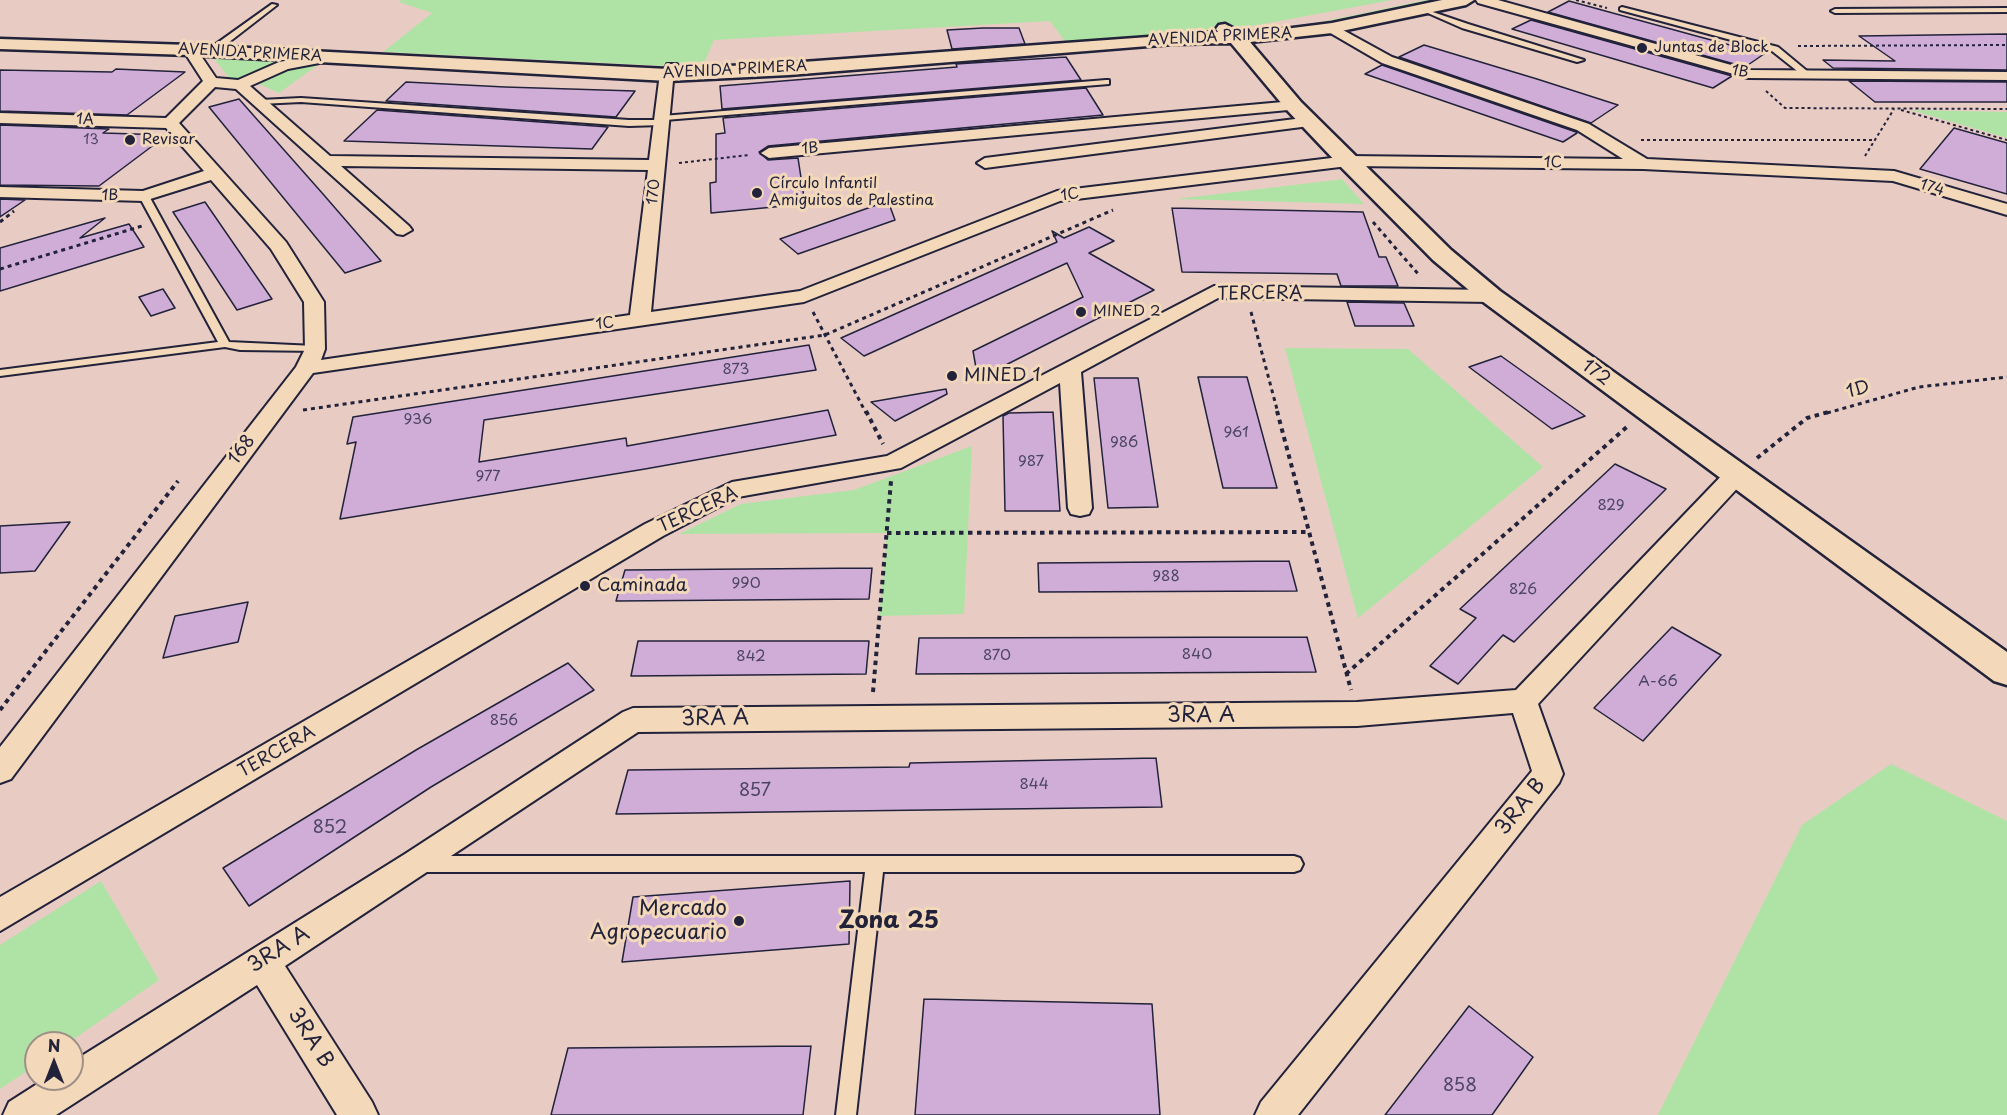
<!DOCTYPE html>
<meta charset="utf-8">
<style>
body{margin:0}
#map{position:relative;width:2007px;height:1115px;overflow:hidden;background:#e8ccc3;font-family:"Playpen Sans",sans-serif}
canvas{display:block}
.north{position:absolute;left:24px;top:1031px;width:60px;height:60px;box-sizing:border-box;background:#f3d9ba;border:2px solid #9f9087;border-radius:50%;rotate:0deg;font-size:16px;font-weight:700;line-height:24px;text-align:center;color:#22223b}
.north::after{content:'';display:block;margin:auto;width:21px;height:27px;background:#22223b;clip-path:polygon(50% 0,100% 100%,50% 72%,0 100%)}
</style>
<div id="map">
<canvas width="2007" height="1115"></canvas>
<div class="north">N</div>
</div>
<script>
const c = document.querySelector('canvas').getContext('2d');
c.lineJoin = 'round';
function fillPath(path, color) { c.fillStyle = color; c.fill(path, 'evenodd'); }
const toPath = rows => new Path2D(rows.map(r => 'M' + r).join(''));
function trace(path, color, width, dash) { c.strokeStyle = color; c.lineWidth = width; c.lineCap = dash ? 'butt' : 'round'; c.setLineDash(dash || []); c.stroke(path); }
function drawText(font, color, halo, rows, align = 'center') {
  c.font = font + ' "Playpen Sans",sans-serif'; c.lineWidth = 6; c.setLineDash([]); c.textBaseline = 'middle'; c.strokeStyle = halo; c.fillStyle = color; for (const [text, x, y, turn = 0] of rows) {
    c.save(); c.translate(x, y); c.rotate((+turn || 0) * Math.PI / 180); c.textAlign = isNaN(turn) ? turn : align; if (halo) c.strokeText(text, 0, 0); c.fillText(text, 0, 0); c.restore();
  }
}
fillPath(toPath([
 [401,0,1392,0,1258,25,1066,43,1050,21,714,40,705,61,666,66,383,52,432,13,399,2],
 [1426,0,1443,0,1338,23,1263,33,1260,31,1321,22],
 [212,56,322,62,279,93,257,83,229,78],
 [1911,110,2007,112,2007,138],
 [1342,179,1364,204,1176,199,1336,180],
 [1285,348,1408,349,1543,467,1358,618],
 [972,446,964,614,879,616,887,533,679,534,741,504,854,490],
 [1891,764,2007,821,2007,1115,1658,1115,1802,825],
 [101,881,159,980,68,1043,36,1043,36,1065,0,1089,0,945]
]), '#afe3a5');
const building = toPath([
 [1569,1,1700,37,1764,54,1745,67,1548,12,1569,1],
 [1531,20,1732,76,1713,88,1512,29,1531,20],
 [983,28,1019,28,1025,44,952,49,947,30,983,28],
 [2007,34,2007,70,1833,68,1823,60,1895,61,1859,36,2007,34],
 [1424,45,1537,79,1618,105,1591,123,1399,57,1424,45],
 [1066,57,1081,80,722,109,720,86,957,67,956,64,1066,57],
 [1382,65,1576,132,1577,133,1563,142,1365,74,1382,65],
 [116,69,185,72,127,115,0,111,0,70,112,72,116,69],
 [1849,81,2007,82,2007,102,1875,102,1849,81],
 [406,82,505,87,635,91,616,117,386,101,406,82],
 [1086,88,1103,115,768,146,759,152,768,160,798,158,805,204,711,213,710,183,716,182,716,134,725,133,723,118,1086,88],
 [239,99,323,194,381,261,345,273,209,107,239,99],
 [377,110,608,127,592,149,344,141,377,110],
 [0,125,109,129,103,133,167,135,99,186,0,185,0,125],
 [1954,128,2007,143,2007,194,1920,169,1954,128],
 [0,199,25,200,0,217,0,199],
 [888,201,895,220,798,254,780,239,888,201],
 [205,202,227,234,272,299,237,310,173,212,205,202],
 [1172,208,1363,212,1379,257,1386,257,1398,286,1341,286,1337,274,1182,272,1172,208],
 [105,218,80,238,129,224,144,247,0,291,0,248,105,218],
 [1089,227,1114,241,1089,253,1154,290,978,379,973,351,1083,297,1067,263,864,356,841,338,1057,242,1052,231,1064,238,1089,227],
 [163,289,175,308,151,316,139,297,163,289],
 [1347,302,1404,303,1414,326,1355,326,1347,302],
 [809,345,816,370,484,420,479,462,626,438,627,446,828,410,836,435,645,469,340,519,356,442,347,444,353,417,809,345],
 [1501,356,1585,416,1552,429,1469,367,1501,356],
 [1198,377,1247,377,1277,488,1223,488,1198,377],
 [1094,378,1138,378,1158,507,1108,508,1094,378],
 [946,389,947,394,895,421,871,402,946,389],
 [1053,412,1060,511,1005,511,1003,416,1009,413,1053,412],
 [1615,464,1666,489,1514,642,1503,635,1458,684,1430,666,1476,618,1460,609,1615,464],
 [70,522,35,571,0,573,0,526,70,522],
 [1289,561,1297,591,1039,592,1038,563,1289,561],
 [872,568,869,599,616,601,625,570,872,568],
 [248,602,238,642,163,658,175,616,248,602],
 [1672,627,1721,655,1643,741,1594,708,1672,627],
 [1307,637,1316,672,916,674,919,638,1307,637],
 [638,641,869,641,866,674,631,676,638,641],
 [568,663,594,690,431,787,249,906,223,868,416,750,568,663],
 [1156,758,1162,807,616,814,628,770,909,767,910,763,1156,758],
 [850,881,849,944,622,962,633,897,850,881],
 [924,999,1152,1004,1160,1115,915,1115,924,999],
 [1469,1006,1533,1057,1492,1115,1385,1115,1469,1006],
 [811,1046,803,1115,551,1115,568,1048,811,1046]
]);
fillPath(building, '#cfadd7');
trace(building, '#22223b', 1.5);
const service = toPath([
 [272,4,277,5,215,53,209,53,209,49,272,4],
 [1622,7,1778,47,1813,76,1806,78,1772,51,1620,10,1620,8,1622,7],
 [1421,8,1468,24,1584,60,1577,62,1462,28,1421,10,1421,8],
 [2007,8,2007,12,1835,13,1831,11,1835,9,2007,8],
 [1106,80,1109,80,1109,84,665,120,665,124,662,125,629,126,301,102,260,104,256,102,260,100,301,98,629,120,659,120,659,116,662,116,1106,80],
 [144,193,149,196,229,342,315,346,319,347,319,351,240,350,225,347,0,376,0,370,218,342,139,196,144,193],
 [423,856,1294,856,1300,858,1303,864,1300,870,1294,872,883,872,856,1115,836,1115,865,872,423,872,417,870,414,864,417,858,423,856]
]);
const minor = toPath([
 [1476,0,1498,0,1749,70,2007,72,2007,80,1748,78,1478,3,1476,0],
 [1332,24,1392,57,1589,124,1647,159,1894,171,2007,204,2007,215,1893,181,1643,169,1348,166,1060,201,804,302,313,373,11,779,0,783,0,747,296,367,305,349,304,302,271,249,211,180,144,201,0,197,0,187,143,191,204,171,166,128,0,123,0,113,166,118,203,81,183,50,185,47,195,47,216,78,238,80,279,62,330,53,335,54,335,60,288,69,250,86,330,156,649,160,659,81,667,64,677,64,679,67,673,81,651,312,800,291,1057,191,1348,156,1623,159,1577,130,1382,63,1327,31,1325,28,1332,24],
 [215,87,236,89,397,234,403,235,412,230,409,226,341,166,648,170,630,315,321,360,325,349,324,302,286,242,179,123,215,87],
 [1294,101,1302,106,1299,109,769,158,761,153,769,148,1294,101],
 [1311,117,1319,122,1317,125,985,168,977,163,985,158,1311,117],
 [1214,286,1491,290,1501,296,1491,302,1218,298,1081,372,1092,508,1089,514,1080,516,1071,514,1068,508,1060,383,901,468,738,497,663,536,0,931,0,897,645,524,732,482,887,456,1214,286],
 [1736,467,1744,469,1748,475,1744,481,1538,704,1563,774,1559,783,1298,1115,1255,1115,1261,1102,1532,771,1513,713,1357,726,638,732,285,966,372,1102,378,1115,337,1115,257,985,56,1115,3,1115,9,1102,45,1079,72,1079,72,1062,405,854,623,712,633,708,1357,702,1516,690,1728,469,1736,467]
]);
const tertiary = toPath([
 [1442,0,1474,0,1466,5,1332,33,1250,42,1301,102,1451,250,1500,291,2007,652,2007,685,1994,681,1482,301,1433,260,1340,166,1287,110,1231,43,1173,44,789,75,668,81,190,55,0,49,0,39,190,45,668,69,789,63,1218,32,1216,29,1219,25,1225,24,1240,32,1269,31,1332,23,1442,0]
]);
trace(service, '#22223b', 4);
trace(minor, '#22223b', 4);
trace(tertiary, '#22223b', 5);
trace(toPath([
 [1576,0,1607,8],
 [1798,46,2007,45],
 [1766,91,1785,108,2007,109],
 [1901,110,2007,140],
 [1641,140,1875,140],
 [1865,156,1894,109],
 [679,163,749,155]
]), '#22223b', 2, [3, 3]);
trace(toPath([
 [0,222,14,211],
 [1373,222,1419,275],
 [0,269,142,226],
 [813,312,866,413],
 [1251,312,1278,413],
 [303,410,825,335,1113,210],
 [1827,413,1919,387,2007,377]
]), '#22223b', 3, [4, 4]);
trace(toPath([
 [866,411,883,444],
 [1277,411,1351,690],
 [1757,458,1807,418,1832,411],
 [887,533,1309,532],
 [1346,674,1628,426],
 [873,692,891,481],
 [0,710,178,481]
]), '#22223b', 4, [4.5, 4.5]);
fillPath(service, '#f3d9ba');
fillPath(minor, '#f3d9ba');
fillPath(tertiary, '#f3d9ba');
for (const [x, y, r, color] of [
 [1642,48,6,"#22223b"],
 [130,140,6,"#22223b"],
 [757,193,6,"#22223b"],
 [1081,312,6,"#22223b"],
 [952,376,6,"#22223b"],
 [585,586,6,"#22223b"],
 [739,921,6,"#22223b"]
]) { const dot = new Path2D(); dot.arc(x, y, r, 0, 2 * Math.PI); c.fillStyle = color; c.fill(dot); trace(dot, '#f3d9ba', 2); }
drawText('14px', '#4d4562', null, [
 ["13",91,140]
]);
drawText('15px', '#22223b', '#f3d9ba', [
 ["AVENIDA PRIMERA",1220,37,-3],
 ["AVENIDA PRIMERA",250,53,3],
 ["AVENIDA PRIMERA",735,70,-3],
 ["1B",1740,72,10],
 ["1A",85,120,2],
 ["1B",810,149,-5],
 ["1C",1553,163,1],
 ["174",1932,188,17],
 ["170",654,192,-84],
 ["1C",1070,195,-9],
 ["1B",110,196,1],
 ["1C",605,324,-8]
]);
drawText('15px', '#22223b', '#f3d9ba', [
 ["Juntas de Block",1654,48],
 ["Revisar",142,140],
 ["Círculo Infantil",769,184],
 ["Amiguitos de Palestina",769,201],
 ["MINED 2",1093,312]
], 'left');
drawText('15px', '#4d4562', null, [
 ["873",736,370],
 ["936",418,420],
 ["961",1236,433],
 ["986",1124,443],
 ["987",1031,462],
 ["977",488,477],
 ["829",1611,506],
 ["988",1166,577],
 ["990",746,584],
 ["826",1523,590],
 ["840",1197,655],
 ["870",997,656],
 ["842",751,657],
 ["A-66",1658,682],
 ["856",504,721],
 ["844",1034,785]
]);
drawText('18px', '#22223b', '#f3d9ba', [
 ["TERCERA",1260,294,-1],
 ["172",1596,373,36],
 ["1D",1858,390,-15],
 ["168",242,450,-53],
 ["TERCERA",698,510,-25],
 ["TERCERA",277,752,-30]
]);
drawText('18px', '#22223b', '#f3d9ba', [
 ["MINED 1",964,376],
 ["Caminada",597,586]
], 'left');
drawText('18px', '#4d4562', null, [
 ["857",755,791],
 ["852",330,828],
 ["858",1460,1086]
]);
drawText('21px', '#22223b', '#f3d9ba', [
 ["3RA A",1201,716],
 ["3RA A",715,719,-1],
 ["3RA B",1521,807,-51],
 ["3RA A",279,950,-32],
 ["3RA B",310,1038,58]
]);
drawText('21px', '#22223b', '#f3d9ba', [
 ["Mercado",727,909],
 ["Agropecuario",727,933]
], 'right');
drawText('bold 24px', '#22223b', '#f3d9ba', [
 ["Zona 25",889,921]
]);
</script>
